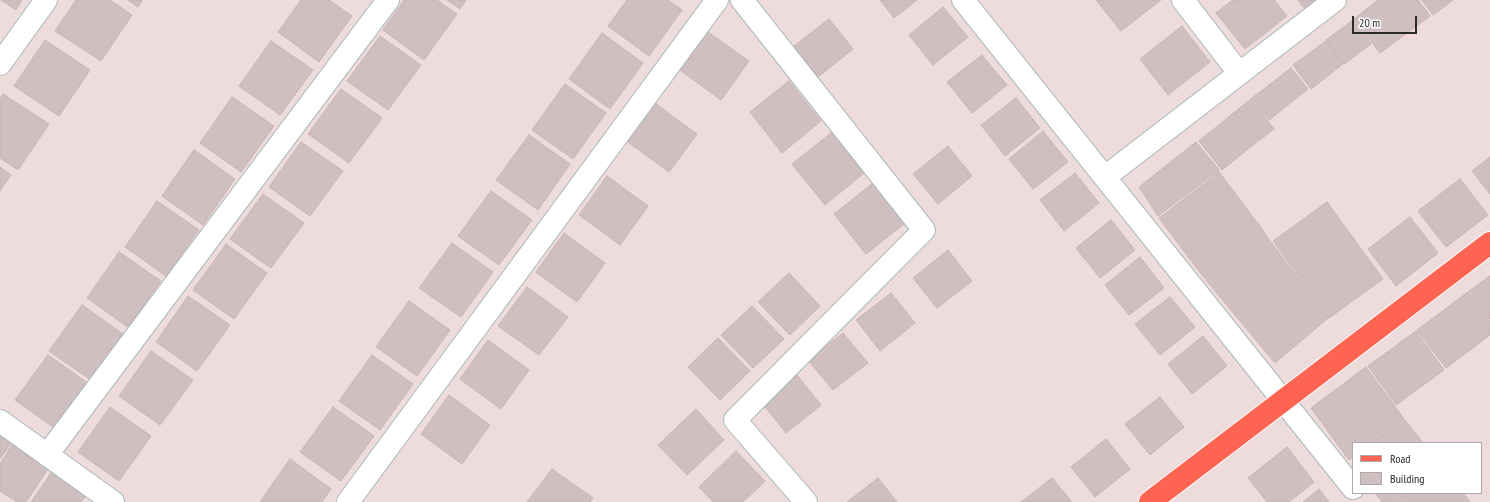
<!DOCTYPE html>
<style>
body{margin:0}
#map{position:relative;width:1490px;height:502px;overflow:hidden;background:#eedbdc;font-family:"PT Sans Narrow",sans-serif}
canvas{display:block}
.legend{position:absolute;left:1352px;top:442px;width:130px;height:52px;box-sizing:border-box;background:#fff;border:1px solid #aaa;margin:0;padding:5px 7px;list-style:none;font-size:12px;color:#2a2a2a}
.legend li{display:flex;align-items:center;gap:8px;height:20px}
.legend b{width:20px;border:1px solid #aaa}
.scale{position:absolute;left:1352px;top:16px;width:65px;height:18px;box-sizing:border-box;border:2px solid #2a2a2a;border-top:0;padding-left:5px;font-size:12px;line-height:14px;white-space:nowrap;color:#2a2a2a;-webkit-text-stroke:3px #fff;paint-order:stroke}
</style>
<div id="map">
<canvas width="1490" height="502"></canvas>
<ul class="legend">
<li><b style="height:5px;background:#fd6451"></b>Road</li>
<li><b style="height:11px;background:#cfbfc0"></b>Building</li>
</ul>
<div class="scale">20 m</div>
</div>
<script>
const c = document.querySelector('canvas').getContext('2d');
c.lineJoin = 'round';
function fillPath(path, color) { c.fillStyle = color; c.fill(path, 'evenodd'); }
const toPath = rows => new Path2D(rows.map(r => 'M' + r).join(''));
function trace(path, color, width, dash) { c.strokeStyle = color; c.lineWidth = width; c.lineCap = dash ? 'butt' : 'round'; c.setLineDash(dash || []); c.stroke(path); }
const building = toPath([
 [1,0,22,0,16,10,1,0],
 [76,0,110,0,132,15,101,61,55,31,76,0],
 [128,0,142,0,138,7,128,0],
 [301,0,329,0,352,16,319,62,278,32,301,0],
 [404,0,437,0,457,14,424,60,383,30,404,0],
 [447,0,466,0,460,9,447,0],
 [627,0,668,0,682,10,649,56,608,26,627,0],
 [880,0,917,0,894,18,880,0],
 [1096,0,1161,0,1121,31,1096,0],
 [1233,0,1274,0,1287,16,1245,49,1216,13,1233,0],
 [1298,0,1325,0,1308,13,1298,0],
 [1378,0,1418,0,1430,16,1380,53,1354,19,1378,0],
 [1422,0,1453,0,1433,15,1422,0],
 [943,7,968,37,933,65,909,35,943,7],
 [829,19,853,49,818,77,794,46,829,19],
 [1353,20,1371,44,1344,64,1326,40,1353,20],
 [1182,26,1210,62,1168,95,1140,59,1182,26],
 [708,32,749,61,721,100,680,70,708,32],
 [602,33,643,63,610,109,569,79,602,33],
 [380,36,421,65,388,110,347,81,380,36],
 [45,40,90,70,59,116,14,86,45,40],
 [271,41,313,70,280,115,239,86,271,41],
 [1326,41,1343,64,1311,89,1293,65,1326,41],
 [982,55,1007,85,972,113,947,82,982,55],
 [1291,68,1308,89,1269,120,1252,98,1291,68],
 [789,81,821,121,782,153,750,112,789,81],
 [565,84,606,113,573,159,532,130,565,84],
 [341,89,382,118,349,163,308,134,341,89],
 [3,94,49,124,18,170,0,158,0,99,3,94],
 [232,97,274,126,241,172,200,143,232,97],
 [1016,98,1040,128,1005,156,981,125,1016,98],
 [1251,99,1274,129,1260,140,1237,110,1251,99],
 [656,104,697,134,669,172,628,142,656,104],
 [1236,111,1259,140,1222,170,1199,141,1236,111],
 [1043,131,1068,162,1033,189,1009,159,1043,131],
 [831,133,864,173,825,205,792,164,831,133],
 [529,135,570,164,538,210,496,180,529,135],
 [301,142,343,171,310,216,269,187,301,142],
 [1196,142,1219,170,1158,216,1139,187,1196,142],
 [948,146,972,176,938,204,913,174,948,146],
 [194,150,235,179,203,225,162,196,194,150],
 [1490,157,1490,194,1472,171,1490,157],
 [0,167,11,175,0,191,0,167],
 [1219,172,1265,233,1205,279,1159,218,1219,172],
 [1075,173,1099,203,1064,231,1040,200,1075,173],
 [607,176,648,206,620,245,579,215,607,176],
 [1460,179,1488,215,1446,247,1418,211,1460,179],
 [873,183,905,223,866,254,834,214,873,183],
 [491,191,532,220,499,265,458,236,491,191],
 [263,194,304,223,271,268,230,239,263,194],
 [157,201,199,230,166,276,125,247,157,201],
 [1327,202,1383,279,1329,318,1273,241,1327,202],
 [1410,217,1438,253,1396,286,1368,249,1410,217],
 [1111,220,1135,250,1100,278,1076,248,1111,220],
 [564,233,605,263,577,302,536,272,564,233],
 [1265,234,1328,318,1275,363,1206,280,1265,234],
 [452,243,493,272,461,317,419,288,452,243],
 [226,244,267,273,234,319,193,290,226,244],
 [948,250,972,281,937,308,913,278,948,250],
 [119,252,161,281,128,327,87,298,119,252],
 [1140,257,1164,288,1129,315,1105,285,1140,257],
 [789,273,820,306,790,335,758,302,789,273],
 [1490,276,1490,319,1469,291,1490,276],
 [527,287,568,317,539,355,498,326,527,287],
 [1468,292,1490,321,1490,335,1446,368,1417,330,1468,292],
 [891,293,915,323,880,351,856,320,891,293],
 [188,296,230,325,197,371,156,342,188,296],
 [1170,297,1195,327,1160,355,1135,324,1170,297],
 [409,301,450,330,417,376,376,347,409,301],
 [82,305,123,334,91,380,49,351,82,305],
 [752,306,784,339,753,368,721,335,752,306],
 [1416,331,1444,370,1396,405,1368,366,1416,331],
 [843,333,868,363,833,390,808,360,843,333],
 [1203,336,1227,366,1192,394,1168,364,1203,336],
 [718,338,750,371,720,400,688,367,718,338],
 [488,340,529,370,501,409,460,379,488,340],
 [151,351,193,380,160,425,119,396,151,351],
 [48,355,89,384,56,429,15,400,48,355],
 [372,355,413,384,380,430,339,401,372,355],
 [1366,367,1404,419,1372,443,1353,443,1353,457,1349,460,1311,408,1366,367],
 [797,375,821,405,786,433,762,403,797,375],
 [449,395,490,425,462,464,421,434,449,395],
 [1160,397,1184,427,1150,455,1125,424,1160,397],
 [110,407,151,436,119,481,78,452,110,407],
 [333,407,374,436,341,481,300,452,333,407],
 [696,409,724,440,687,475,658,445,696,409],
 [1405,420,1423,443,1373,443,1405,420],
 [0,436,11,443,0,459,0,436],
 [1106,439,1130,469,1095,497,1071,467,1106,439],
 [12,445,48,469,26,502,17,502,0,491,0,464,12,445],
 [1287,447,1314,482,1289,502,1267,502,1248,478,1287,447],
 [736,451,765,481,743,502,713,502,699,487,736,451],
 [290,459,331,489,322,502,260,502,290,459],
 [552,469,593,498,590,502,527,502,552,469],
 [51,473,86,496,81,502,31,502,51,473],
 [878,478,897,502,847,502,878,478],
 [1052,478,1072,502,1021,502,1052,478],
 [1319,489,1329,502,1303,502,1319,489],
 [1375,493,1406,493,1394,502,1382,502,1375,493],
 [1407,493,1463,493,1470,502,1396,502,1407,493]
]);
fillPath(building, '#cfbfc0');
trace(building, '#c9b4b4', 1);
const minor = toPath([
 [742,0,924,230,735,420,806,502],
 [963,0,1353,488],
 [1183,0,1239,73],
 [0,64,46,0],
 [1105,177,1335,0],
 [0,421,113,502],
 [47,455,388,0],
 [348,502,717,0]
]);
const major = toPath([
 [1150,502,1490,243]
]);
trace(minor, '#abb9bb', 24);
trace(major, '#fff', 24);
trace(minor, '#fff', 22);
trace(major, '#fd6451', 22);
</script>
